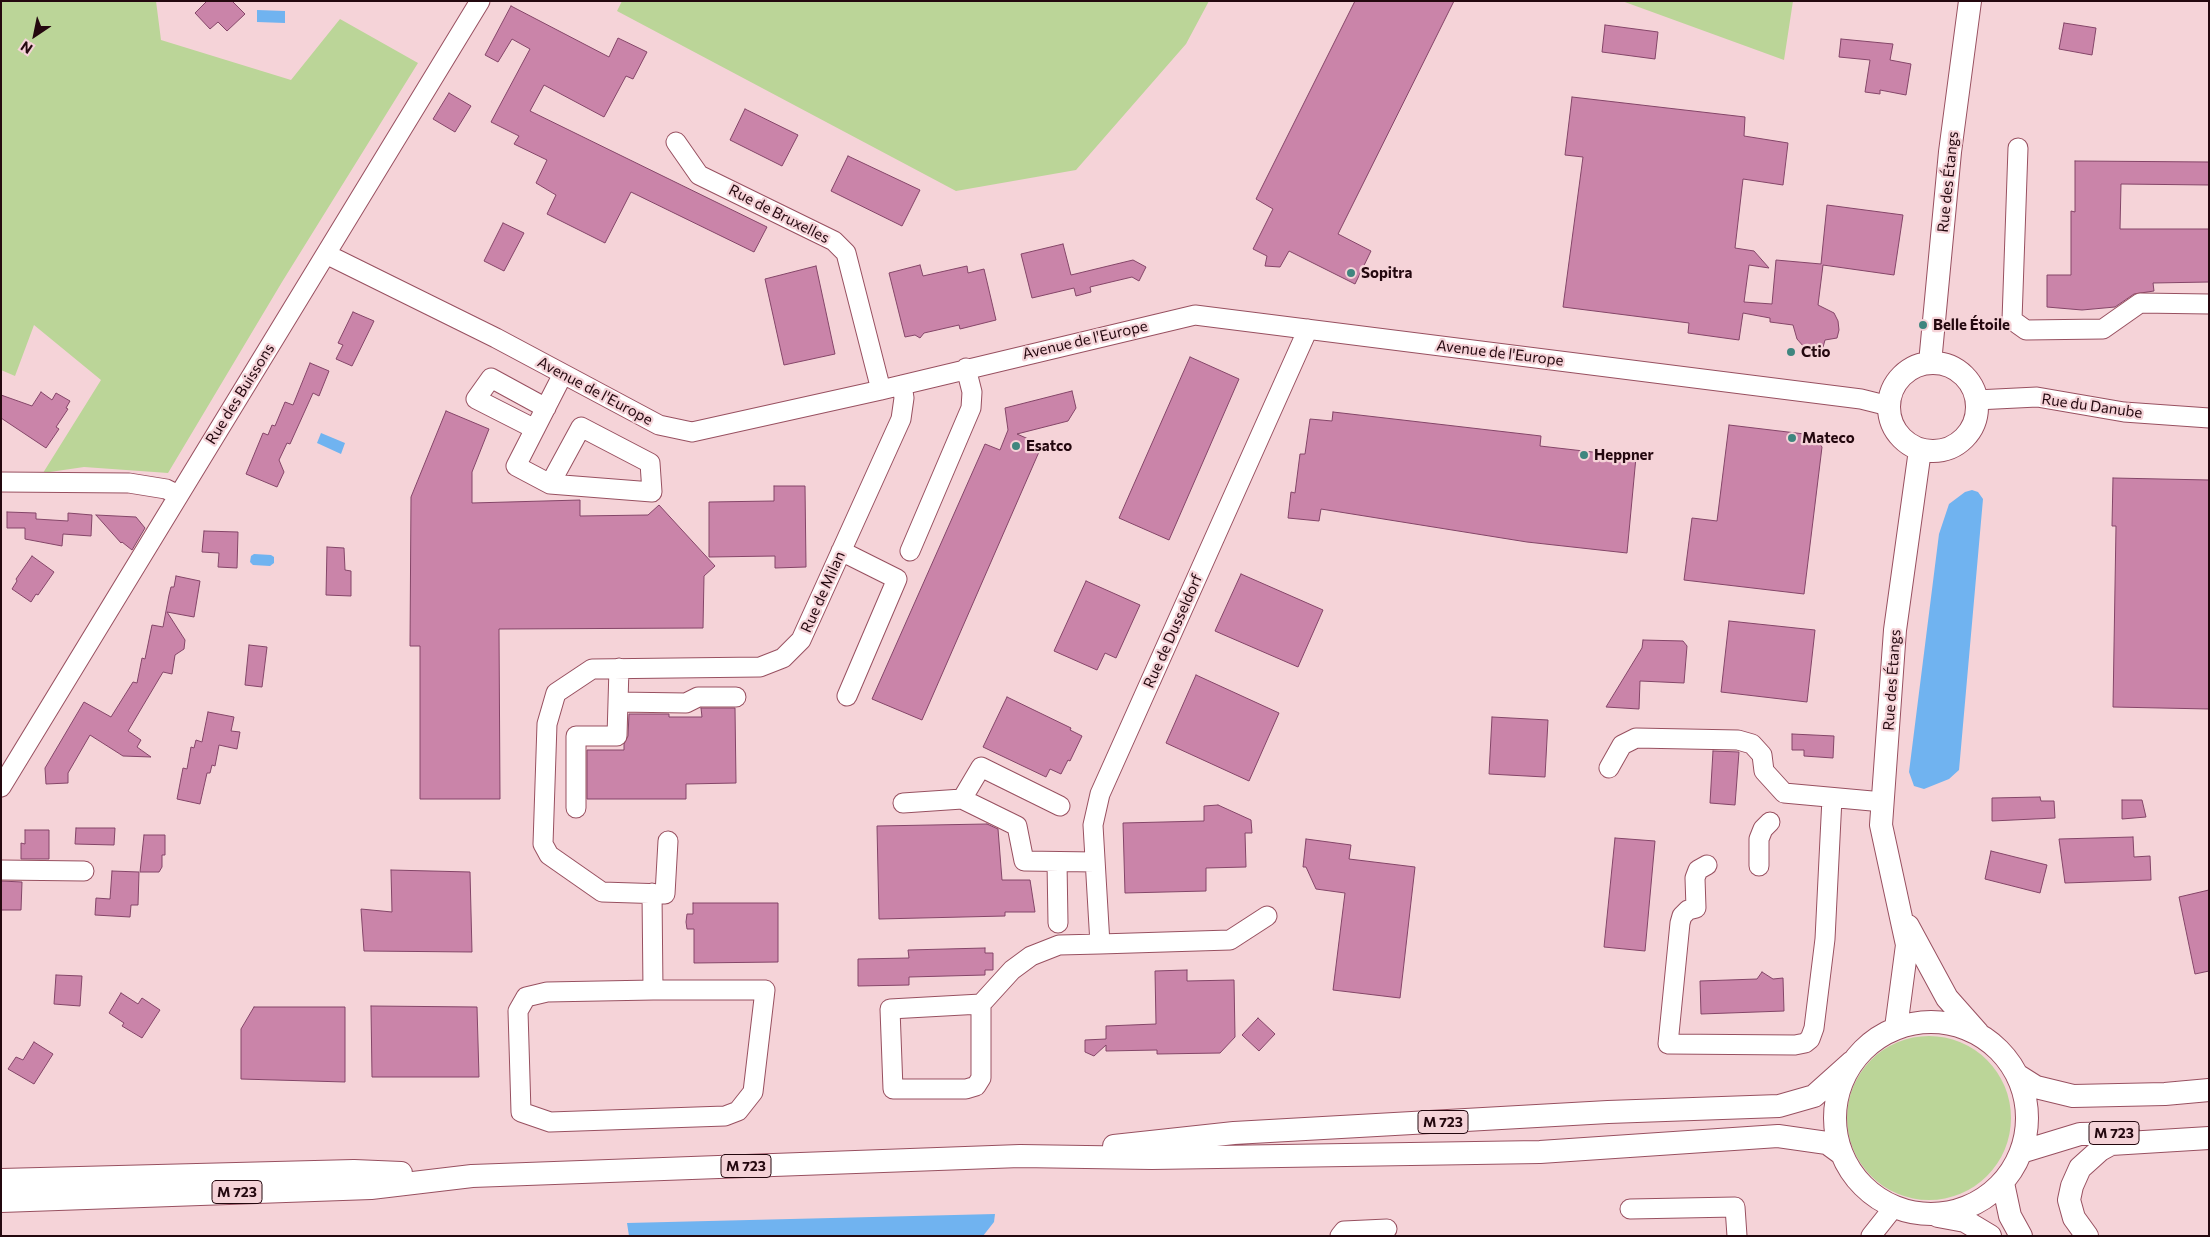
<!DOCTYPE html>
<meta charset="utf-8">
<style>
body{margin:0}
#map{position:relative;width:2210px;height:1237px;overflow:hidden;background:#f5d3d8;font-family:Commissioner,sans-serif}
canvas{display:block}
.frame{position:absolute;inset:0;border:2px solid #24080f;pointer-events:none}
.north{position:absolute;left:10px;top:10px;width:50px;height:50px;-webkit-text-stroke:4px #f5d3d8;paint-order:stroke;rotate:214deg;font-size:14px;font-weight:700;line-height:20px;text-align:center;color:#24080f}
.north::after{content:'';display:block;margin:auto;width:18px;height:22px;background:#24080f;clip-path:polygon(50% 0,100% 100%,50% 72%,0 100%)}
</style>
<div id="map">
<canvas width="2210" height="1237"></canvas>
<div class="frame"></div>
<div class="north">N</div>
</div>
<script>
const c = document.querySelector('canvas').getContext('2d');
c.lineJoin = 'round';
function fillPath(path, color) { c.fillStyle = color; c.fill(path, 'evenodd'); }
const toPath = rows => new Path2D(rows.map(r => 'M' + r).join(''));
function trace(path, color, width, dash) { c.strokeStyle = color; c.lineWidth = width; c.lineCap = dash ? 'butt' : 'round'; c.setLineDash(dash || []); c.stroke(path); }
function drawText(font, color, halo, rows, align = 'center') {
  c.font = font + ' Commissioner,sans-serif'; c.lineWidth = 4.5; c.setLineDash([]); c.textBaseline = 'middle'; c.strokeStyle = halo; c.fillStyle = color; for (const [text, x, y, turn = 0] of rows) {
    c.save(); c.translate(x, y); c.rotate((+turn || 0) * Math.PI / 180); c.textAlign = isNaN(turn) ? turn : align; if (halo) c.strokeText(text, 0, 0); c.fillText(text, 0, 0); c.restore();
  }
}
fillPath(toPath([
 [1,1,156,1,161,40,291,80,340,19,418,63,282,282,168,473,84,467,43,473,101,380,34,325,15,376,1,370],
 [622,1,1209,1,1186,44,1076,170,956,191,617,11],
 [1622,1,1793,1,1784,60],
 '1847 1118a82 82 0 1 1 164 0a82 82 0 1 1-164 0Z'
]), '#bbd598');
fillPath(toPath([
 [257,10,285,11,285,23,257,22],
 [321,433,345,443,341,454,317,443],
 [1972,490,1978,492,1983,499,1959,770,1949,779,1924,789,1914,786,1909,772,1939,534,1949,504,1965,492],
 [254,554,271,555,274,557,274,563,270,566,253,565,250,562,251,556],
 [995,1214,994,1222,983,1236,629,1236,627,1223]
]), '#70b3f0');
const building = toPath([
 [207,1,232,1,245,14,227,31,218,22,210,29,195,13,207,1],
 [1355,1,1454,1,1338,234,1371,251,1355,284,1289,251,1280,267,1265,266,1267,256,1253,249,1273,209,1256,199,1355,1],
 [511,6,609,57,618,38,647,52,633,79,626,76,604,117,544,85,530,111,767,227,754,252,631,192,605,243,547,214,556,195,536,183,547,160,514,144,519,136,491,122,530,49,512,39,498,62,485,55,511,6],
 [2064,23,2096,28,2092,55,2059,49,2064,23],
 [1605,25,1658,32,1655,59,1602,52,1605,25],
 [1841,39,1893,44,1890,60,1911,64,1906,95,1880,90,1880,94,1865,92,1870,60,1839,57,1841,39],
 [449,93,471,106,455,132,433,119,449,93],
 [1572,97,1745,117,1744,136,1788,143,1783,185,1743,179,1735,248,1754,251,1769,268,1749,265,1744,302,1772,304,1776,260,1821,264,1827,205,1903,215,1894,275,1823,265,1818,305,1834,313,1838,321,1839,330,1837,338,1825,340,1822,351,1815,351,1804,347,1797,339,1793,325,1770,322,1770,318,1743,313,1739,340,1688,333,1689,323,1563,307,1583,157,1565,155,1572,97],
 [745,109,798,135,782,166,730,140,745,109],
 [848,156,920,190,902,226,831,191,848,156],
 [2075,161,2209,162,2209,185,2121,184,2120,229,2209,229,2209,282,2153,283,2154,291,2134,294,2115,307,2082,310,2047,307,2047,275,2071,275,2071,211,2075,212,2075,161],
 [503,223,524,233,504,271,484,261,503,223],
 [1063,244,1071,275,1133,260,1146,267,1139,281,1132,277,1090,287,1091,292,1076,296,1074,288,1032,298,1021,254,1063,244],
 [920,265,923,276,967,266,968,273,984,269,996,320,960,329,959,325,924,333,920,338,915,335,905,337,889,273,920,265],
 [816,266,835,354,784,365,765,279,816,266],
 [353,312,374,321,352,366,336,359,343,345,338,343,353,312],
 [1190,357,1239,379,1169,540,1119,518,1190,357],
 [310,363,329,371,319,396,313,393,290,444,287,443,279,460,284,472,277,487,246,474,263,433,268,435,272,425,275,426,285,402,293,405,310,363],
 [1072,391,1076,408,1068,421,1017,434,1042,445,922,720,872,699,985,444,1000,450,1008,430,1005,408,1072,391],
 [41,392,52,400,56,393,70,401,66,408,68,409,56,427,59,429,46,448,1,418,1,395,32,406,41,392],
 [446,411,489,429,472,472,472,503,580,500,580,516,648,515,659,505,715,566,704,576,703,628,499,629,500,799,420,799,420,646,410,646,411,497,446,411],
 [1333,412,1541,436,1540,446,1636,457,1627,553,1527,542,1321,509,1319,521,1288,518,1291,492,1295,493,1300,454,1305,454,1310,419,1332,421,1333,412],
 [1729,425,1813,435,1822,447,1804,594,1684,580,1692,518,1717,521,1729,425],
 [2113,478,2209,480,2209,709,2113,707,2116,526,2112,526,2113,478],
 [774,486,805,486,806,567,775,568,775,556,709,557,709,502,774,501,774,486],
 [7,512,36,513,36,519,68,521,68,513,92,515,91,536,63,534,62,546,25,539,25,528,7,528,7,512],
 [96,515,136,517,145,528,132,550,122,542,121,543,96,515],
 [204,531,238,532,237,568,218,567,219,553,202,552,204,531],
 [327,547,344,548,345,570,351,571,351,596,326,595,327,547],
 [32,556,54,572,38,595,36,594,31,602,12,589,17,581,16,579,32,556],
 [1241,574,1323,610,1298,667,1215,631,1241,574],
 [176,576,200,581,194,617,167,612,185,640,184,649,175,655,172,674,163,672,128,731,141,740,137,747,151,757,123,756,90,735,68,773,68,783,46,784,45,768,84,702,111,717,133,682,137,683,142,658,145,659,152,625,163,627,169,595,171,587,174,587,176,576],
 [1086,581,1140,605,1116,658,1105,653,1097,670,1054,651,1086,581],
 [1729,621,1815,630,1807,702,1721,692,1729,621],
 [1643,640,1683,641,1687,646,1684,683,1640,681,1639,709,1606,707,1642,648,1643,640],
 [249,645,267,647,262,687,245,685,249,645],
 [1196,675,1279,713,1249,781,1166,743,1196,675],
 [1007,697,1071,728,1070,730,1082,736,1070,761,1068,760,1061,774,1050,769,1046,777,983,747,1007,697],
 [701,708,735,708,736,783,686,784,686,799,587,799,587,750,624,750,624,744,628,736,629,714,669,714,669,717,702,717,701,708],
 [208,712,234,717,231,731,240,732,237,749,219,745,215,766,212,765,210,773,207,773,200,804,177,799,183,768,187,769,191,747,194,748,196,740,202,742,208,712],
 [1492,717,1548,720,1545,777,1489,774,1492,717],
 [1792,734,1834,736,1833,758,1804,756,1804,750,1792,750,1792,734],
 [1713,751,1739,752,1735,805,1710,803,1713,751],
 [2040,797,2041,801,2054,801,2055,818,1992,821,1992,798,2040,797],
 [2122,800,2142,800,2146,817,2122,819,2122,800],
 [1218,805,1251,820,1252,833,1245,833,1246,867,1206,868,1206,891,1125,893,1123,823,1204,821,1204,806,1218,805],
 [987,824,998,829,1002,880,1030,880,1035,912,1005,912,1005,916,879,919,877,826,987,824],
 [76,828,115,828,114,845,75,844,76,828],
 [25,830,49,830,49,859,21,859,21,843,25,844,25,830],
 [144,835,165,835,165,855,162,855,162,867,159,872,140,872,144,835],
 [2133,837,2134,857,2150,856,2151,880,2065,883,2059,839,2133,837],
 [1615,838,1655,841,1645,951,1604,947,1615,838],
 [1306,839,1351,845,1349,859,1415,867,1400,998,1333,990,1345,893,1316,889,1306,867,1303,867,1306,839],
 [1991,851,2047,865,2040,893,1985,879,1991,851],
 [391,870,470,872,472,952,364,951,361,909,392,912,391,870],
 [112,871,139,872,138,905,131,905,130,917,95,915,96,898,110,899,112,871],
 [1,881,22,882,21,910,1,910,1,881],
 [2209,890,2209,971,2195,974,2179,897,2209,890],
 [693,903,778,903,778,962,694,963,694,929,687,929,686,922,687,914,693,914,693,903],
 [985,948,985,953,993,953,993,970,985,970,985,975,909,977,909,985,858,986,858,959,909,958,908,950,985,948],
 [1187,970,1187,981,1234,980,1235,1037,1220,1053,1157,1054,1157,1050,1106,1051,1106,1045,1094,1056,1085,1052,1085,1040,1106,1039,1106,1026,1156,1024,1155,971,1187,970],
 [1762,972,1773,979,1783,978,1784,1011,1701,1014,1700,981,1757,979,1762,972],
 [56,975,82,976,80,1006,54,1004,56,975],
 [121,993,138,1004,142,998,160,1010,142,1038,122,1026,124,1023,109,1013,121,993],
 [371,1006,477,1007,479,1077,372,1077,371,1006],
 [254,1007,345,1007,345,1082,241,1079,241,1029,254,1007],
 [1258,1018,1275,1034,1259,1051,1242,1035,1258,1018],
 [34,1042,53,1054,34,1084,8,1069,16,1057,23,1060,34,1042]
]);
fillPath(building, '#ca84a9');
trace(building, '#844568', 1);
const minor = toPath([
 [676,142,699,175,834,241,846,253,881,390],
 [2018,148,2012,320,2026,330,2103,329,2140,303,2209,304],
 [326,254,496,338,659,425,692,432,881,390,1195,315,1861,399,1889,406],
 [1976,400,2037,397,2124,412,2209,418],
 [535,429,476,399,491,378,546,408],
 [1,482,129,483,166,489,178,495],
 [550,484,581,427,650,463,652,492,550,484,516,466,563,374],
 [841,551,897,579,847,696],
 [910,551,971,408,972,392,966,368],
 [618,702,686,703,698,697,736,697],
 [1609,768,1622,745,1636,738,1738,740,1752,744,1762,755,1764,771,1784,793,1883,802],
 [1,787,480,1],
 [962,799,981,767,1060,806],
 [903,803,962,799,1017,826,1024,861,1095,862],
 [576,808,576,736,617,736,619,668],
 [668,841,665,894,602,892,549,855,543,844,547,724,556,693,592,669,760,667,783,658,801,640,901,419,904,398,902,385],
 [1057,862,1058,923],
 [1707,865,1698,870,1695,878,1696,908,1688,910,1682,916,1680,923,1668,1044,1795,1045,1805,1043,1810,1039,1814,1028,1825,939,1832,798],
 [1759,866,1759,839,1763,829,1770,822],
 [1,870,84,871],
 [652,893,653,990,547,992,526,997,518,1011,521,1112,550,1122,725,1116,738,1111,753,1092,765,990,653,990],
 [1267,916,1230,940,1100,944,1093,825,1100,794,1308,329],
 [981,1004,981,1078,976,1086,966,1089,893,1089,890,1009,981,1004,1012,970,1031,956,1059,945,1100,944],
 [1630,1209,1735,1207,1737,1236],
 [1340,1236,1344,1231,1387,1229],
 [1871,1236,1894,1207]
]);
const major = toPath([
 '1889 407a44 44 0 1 1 88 0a44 44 0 1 1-88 0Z',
 [1930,363,1950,152,1970,1],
 [1908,926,1947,998,1978,1033],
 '1835 1118a96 96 0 1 1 192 0a96 96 0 1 1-192 0Z',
 [1896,1028,1907,945,1881,825,1895,630,1920,450],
 [2017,1075,2036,1087,2073,1096,2165,1094,2209,1090],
 [1114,1146,1234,1133,1608,1112,1779,1106,1814,1096,1852,1062],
 [2021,1152,2080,1134,2128,1133],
 [1,1180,354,1171,401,1173],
 [2003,1183,2010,1216,2021,1236],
 [1,1201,371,1188,472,1176,1020,1156,1152,1158,1540,1152,1778,1136,1827,1143,1842,1154],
 [1938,1216,1965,1221,1990,1236],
 [2087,1236,2074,1218,2069,1200,2072,1186,2080,1168,2100,1150,2111,1144,2209,1138]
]);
trace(minor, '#985060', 21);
trace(major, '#985060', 24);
trace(minor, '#fff', 19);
trace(major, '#fff', 22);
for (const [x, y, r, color] of [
 [1351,273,5,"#3f867f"],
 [1923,325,5,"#3f867f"],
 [1791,352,5,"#3f867f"],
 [1792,438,5,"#3f867f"],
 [1016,446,5,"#3f867f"],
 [1584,455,5,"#3f867f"]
]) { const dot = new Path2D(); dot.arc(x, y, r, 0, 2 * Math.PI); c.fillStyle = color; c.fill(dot); trace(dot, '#f5d3d8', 2); }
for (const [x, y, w] of [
 [1443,1122,50],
 [2114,1133,50],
 [746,1166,50],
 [237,1192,50]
]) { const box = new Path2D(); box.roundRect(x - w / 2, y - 11.5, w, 23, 4); c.fillStyle = '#f5d3d8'; c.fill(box); trace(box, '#24080f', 1); }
drawText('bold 14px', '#24080f', null, [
 ["M 723",1443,1122],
 ["M 723",2114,1133],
 ["M 723",746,1166],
 ["M 723",237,1192]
]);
drawText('15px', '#24080f', '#f5d3d8', [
 ["Rue des Étangs",1948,182,-84],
 ["Rue de Bruxelles",779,214,27],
 ["Avenue de l'Europe",1085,340,-13],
 ["Avenue de l'Europe",1500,353,7],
 ["Avenue de l'Europe",595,391,28],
 ["Rue des Buissons",240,394,-58],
 ["Rue du Danube",2092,406,8],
 ["Rue de Milan",823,592,-66],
 ["Rue de Dusseldorf",1173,631,-66],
 ["Rue des Étangs",1892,680,-86]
]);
drawText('bold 15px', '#24080f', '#f5d3d8', [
 ["Sopitra",1361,273],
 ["Belle Étoile",1933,325],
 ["Ctio",1801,352],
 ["Mateco",1802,438],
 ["Esatco",1026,446],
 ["Heppner",1594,455]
], 'left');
</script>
